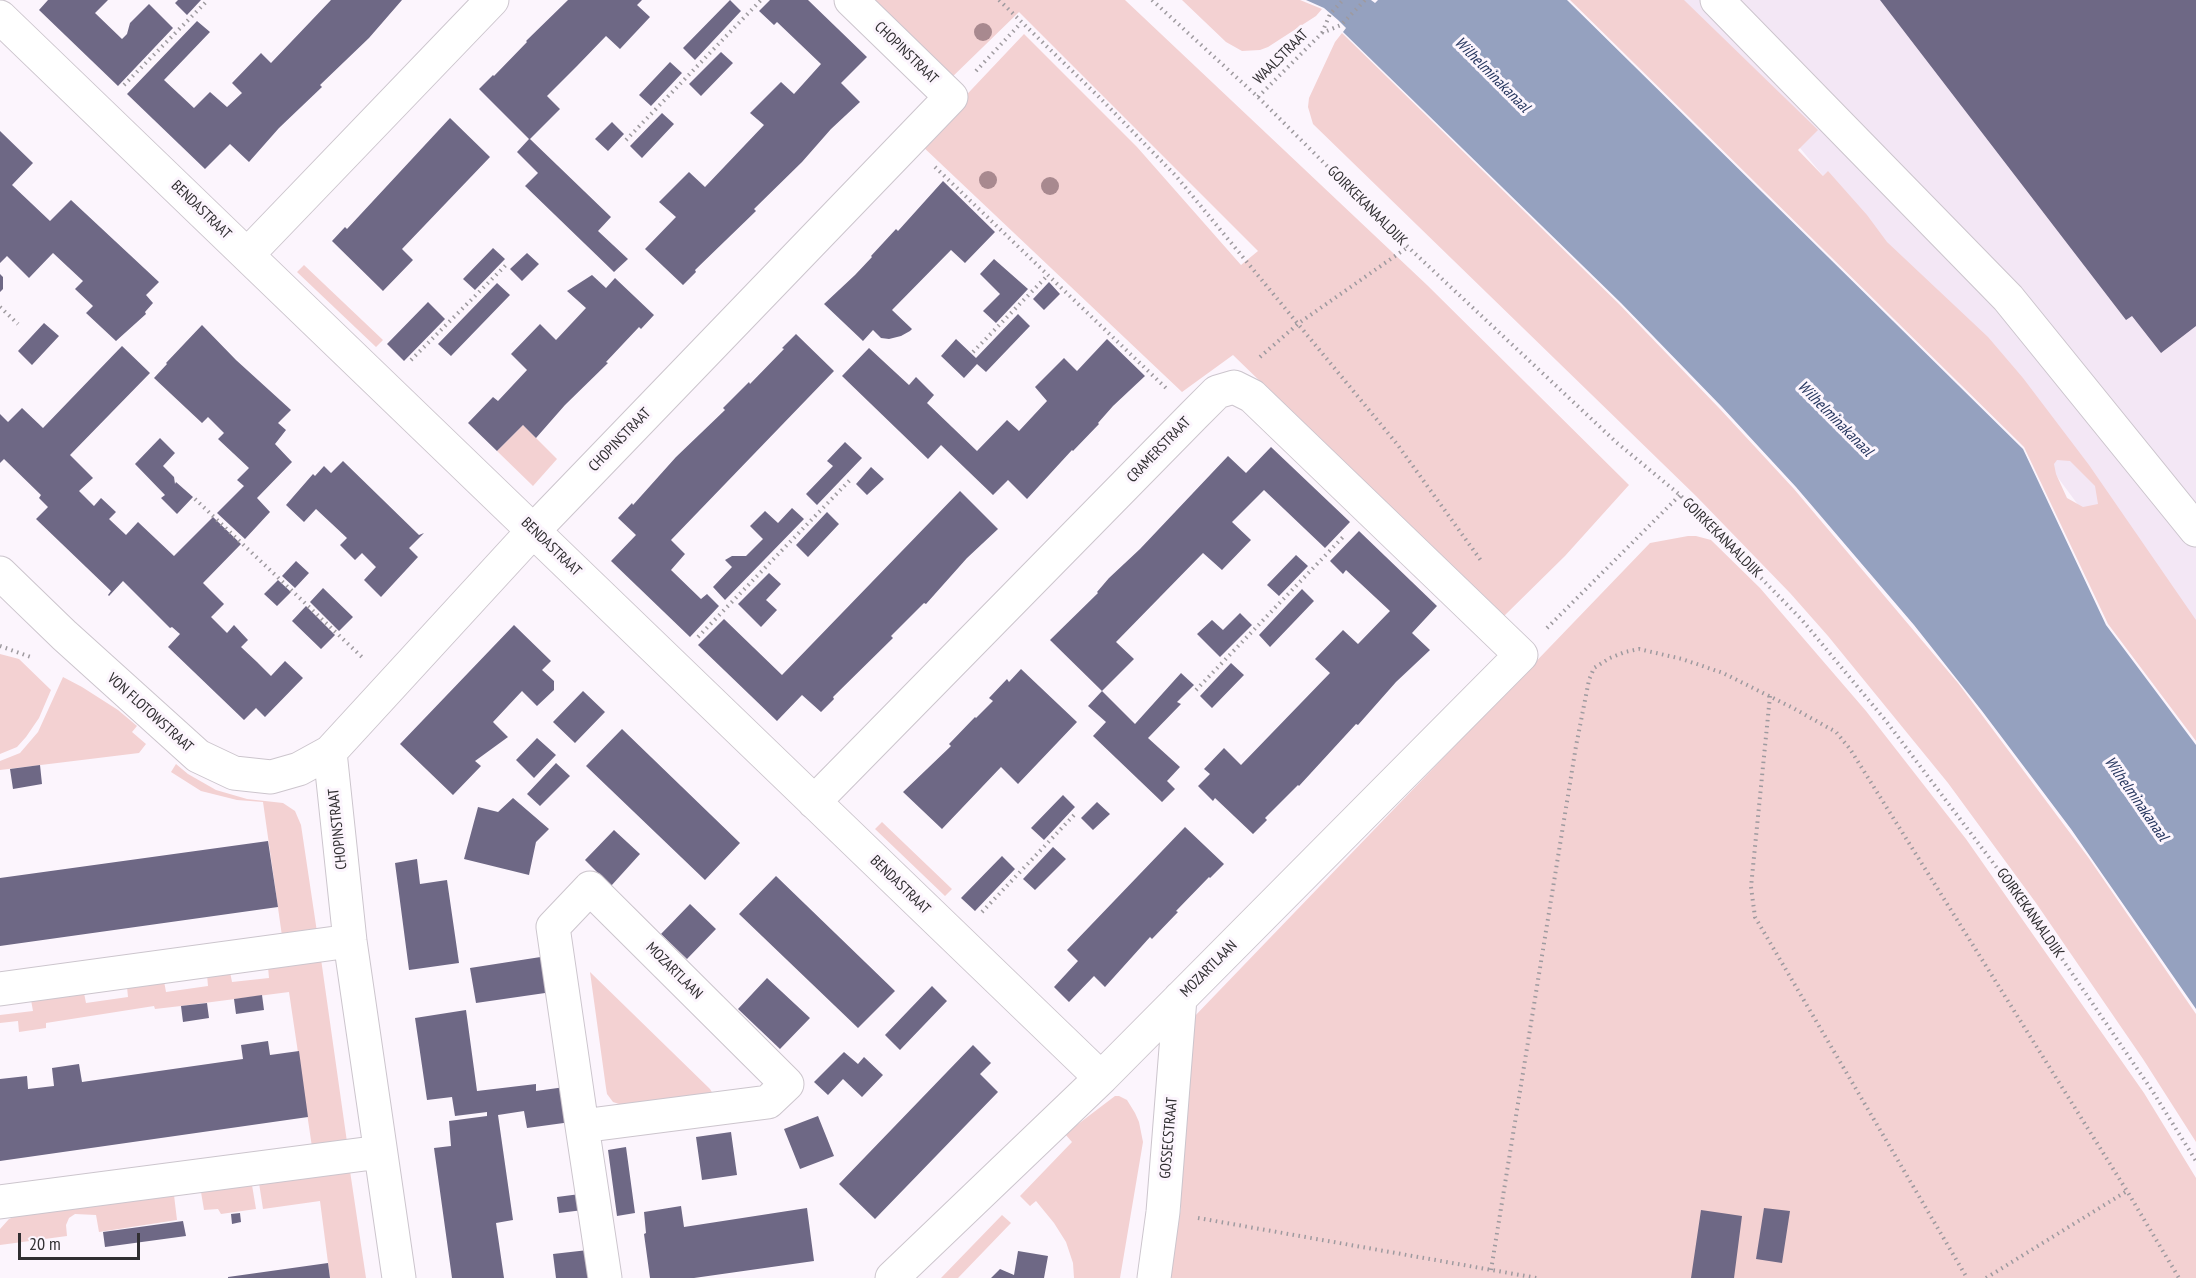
<!DOCTYPE html>
<style>
body{margin:0}
#map{position:relative;width:2196px;height:1278px;overflow:hidden;background:#fcf5fd;font-family:"PT Sans Narrow",sans-serif}
canvas{display:block}
.scale{position:absolute;left:18px;top:1233px;width:122px;height:27px;box-sizing:border-box;border:3px solid #302e31;border-top:0;padding-left:8px;font-size:18px;line-height:21px;white-space:nowrap;color:#302e31;-webkit-text-stroke:4px #fcf5fd;paint-order:stroke}
</style>
<div id="map">
<canvas width="2196" height="1278"></canvas>
<div class="scale">20 m</div>
</div>
<script>
const c = document.querySelector('canvas').getContext('2d');
c.lineJoin = 'round';
function fillPath(path, color) { c.fillStyle = color; c.fill(path, 'evenodd'); }
const toPath = rows => new Path2D(rows.map(r => 'M' + r).join(''));
function trace(path, color, width, dash) { c.strokeStyle = color; c.lineWidth = width; c.lineCap = dash ? 'butt' : 'round'; c.setLineDash(dash || []); c.stroke(path); }
function drawText(font, color, halo, rows, align = 'center') {
  c.font = font + ' "PT Sans Narrow",sans-serif'; c.lineWidth = 6; c.setLineDash([]); c.textBaseline = 'middle'; c.strokeStyle = halo; c.fillStyle = color; for (const [text, x, y, turn = 0] of rows) {
    c.save(); c.translate(x, y); c.rotate((+turn || 0) * Math.PI / 180); c.textAlign = isNaN(turn) ? turn : align; if (halo) c.strokeText(text, 0, 0); c.fillText(text, 0, 0); c.restore();
  }
}
fillPath(toPath([
 [1646,0,2196,0,2196,664,1927,301,1795,142]
]), '#f3e7f5');
fillPath(toPath([
 [860,0,1125,0,1427,285,1629,485,1565,556,1503,617,1233,355,1182,392,920,144,1024,34,1137,147,1241,265,1258,251,1019,12,946,83],
 [1182,0,1300,0,1322,9,1316,16,1268,47,1260,50,1242,51,1226,42],
 [1570,0,1684,0,1818,130,1798,150,1823,176,1828,171,1867,215,1887,242,1988,337,2023,378,2089,465,2196,620,2196,741,2108,624,2024,447],
 [2057,460,2070,461,2095,486,2098,504,2083,507,2067,498,2056,474,2054,464],
 [1342,33,1619,304,1720,409,1794,489,1958,683,2088,857,2196,1014,2196,1142,2143,1059,2036,903,1948,783,1828,636,1790,593,1696,496,1313,124,1308,107,1309,98,1335,42],
 [304,265,383,340,376,347,297,272],
 [523,425,557,459,533,486,497,451],
 [1688,536,1696,536,1711,540,1760,588,1866,711,1966,839,2144,1093,2196,1178,2196,1278,1158,1278,1172,1224,1178,1226,1181,1207,1174,1205,1166,1046,1650,543],
 [0,654,19,659,51,690,39,718,26,737,17,747,0,754],
 [63,677,82,687,118,710,137,726,132,732,146,744,139,753,0,770,0,761,20,753,38,732],
 [176,764,188,774,216,790,247,799,283,803,295,811,301,825,317,932,282,936,263,802,237,800,201,791,171,772],
 [882,822,952,889,945,896,875,829],
 [321,959,347,1142,312,1147,289,992,181,1006,155,1009,154,1006,46,1023,46,1028,19,1032,18,1021,0,1023,0,1015,33,1011,31,1000,84,993,86,1003,128,997,127,987,164,981,166,992,208,986,207,975,230,972,232,982,269,978,268,967],
 [590,972,710,1089,713,1094,625,1106,613,1102,607,1094,606,1088],
 [1115,1096,1119,1096,1127,1100,1135,1113,1139,1122,1143,1142,1120,1278,1074,1278,1073,1263,1066,1242,1054,1223,1036,1201,1030,1206,1020,1196,1072,1142,1065,1134],
 [350,1171,366,1278,330,1278,320,1201,263,1209,259,1183],
 [252,1185,256,1209,221,1214,218,1209,204,1210,201,1192],
 [174,1195,177,1220,99,1232,96,1215,75,1214,69,1218,66,1225,67,1236,0,1245,0,1229,9,1219,14,1217],
 [1002,1215,1011,1223,958,1278,941,1278]
]), '#f3d1d2');
fillPath(toPath([
 [1306,0,1371,0,1375,3,1378,0,1567,0,2023,449,2106,625,2196,745,2196,1009,2071,829,1982,711,1914,625,1796,487,1722,407,1621,303,1343,32,1346,28,1338,20,1324,8]
]), '#95a1bf');
fillPath(toPath([
 [48,0,108,0,95,13,122,39,127,34,130,23,149,4,173,28,118,86,39,10],
 [178,0,201,0,187,15,175,3],
 [331,0,402,0,369,38,320,85,322,87,279,128,249,162,230,144,205,169,127,94,197,21,210,32,164,80,194,108,210,92,227,107,242,93,232,83,261,53,271,63],
 [568,0,642,0,637,5,650,17,620,49,606,36,577,66,547,96,560,109,530,139,611,217,598,231,628,259,614,272,525,186,538,173,517,152,529,139,479,89,493,75,494,76,527,42,526,41],
 [730,0,741,11,695,60,683,48],
 [770,0,808,0,867,57,841,83,860,102,831,129,802,162,754,209,756,211,695,270,696,272,683,285,645,249,676,217,659,202,689,172,705,187,764,125,750,113,781,82,794,94,821,64,777,22,774,25,759,11],
 [1880,0,2196,0,2196,326,2161,353,2132,316,2126,320],
 [721,52,733,63,701,96,689,84],
 [670,62,682,73,651,106,639,95],
 [662,113,674,124,642,158,630,146],
 [450,118,490,157,402,249,413,260,383,291,332,241,345,227,347,229],
 [612,122,624,134,608,151,595,139],
 [0,131,33,163,12,185,50,221,71,200,159,282,146,295,153,303,145,312,146,314,116,341,86,313,93,306,75,289,83,281,53,253,29,278,7,256,0,263],
 [943,181,995,232,965,263,951,250,892,310,912,329,910,331,901,336,889,339,881,338,873,330,863,341,824,304,855,275,872,257,871,256,896,229,898,231],
 [493,248,505,259,475,290,463,279],
 [527,253,539,264,522,281,510,269],
 [994,259,1028,289,996,323,983,311,1000,294,980,274],
 [0,274,3,277,3,289,0,292],
 [592,275,606,288,615,278,654,315,641,329,639,327,606,362,608,363,565,405,536,438,523,425,497,451,468,423,493,397,498,401,527,370,511,354,540,324,556,340,586,308,567,291],
 [1049,282,1060,294,1044,310,1033,299],
 [497,283,510,295,451,356,438,344],
 [428,302,445,319,404,361,387,344],
 [1018,314,1030,326,986,372,977,364,964,378,941,356,956,339,976,358],
 [44,323,59,336,32,365,18,351],
 [202,325,236,360,291,410,278,423,286,430,275,444,292,462,257,498,270,512,245,539,217,513,244,486,237,480,249,468,218,439,224,433,208,417,202,423,154,378,167,364,166,363],
 [796,334,834,371,671,540,685,554,671,570,701,599,707,594,719,606,690,637,611,561,636,535,618,518,632,503,633,505,676,457,725,410,723,408,749,382,750,384,784,349,782,348],
 [1107,339,1145,376,1113,406,1098,423,1099,424,1073,451,1072,450,1027,499,1008,480,993,495,941,445,928,459,842,376,869,348,909,385,916,377,934,395,927,403,977,451,1007,420,1019,431,1047,401,1035,387,1064,358,1077,371],
 [122,346,150,373,70,455,93,478,79,491,94,506,101,498,116,512,109,519,126,535,138,522,174,556,213,517,241,544,203,583,224,604,211,617,227,633,234,625,248,640,241,647,257,662,271,676,285,661,303,678,265,717,256,708,244,720,168,647,180,634,172,627,170,628,123,581,109,596,108,595,111,591,36,519,48,507,39,498,41,495,4,459,0,463,0,414,8,422,22,408,43,428],
 [160,438,175,453,163,466,174,477,175,484,176,482,193,497,177,514,161,498,165,495,135,464],
 [845,442,862,458,817,505,806,494,833,466,827,461],
 [1271,447,1350,522,1325,548,1264,490,1232,522,1251,540,1222,570,1203,553,1116,642,1134,659,1102,691,1050,640,1098,593,1097,592,1109,578,1140,549,1228,456,1246,473],
 [343,461,419,535,424,533,409,548,418,557,381,597,364,580,376,567,362,553,355,560,340,545,347,538,316,509,304,522,286,505,313,474,315,476,324,466,331,473],
 [871,467,884,479,867,495,856,484],
 [960,491,998,529,967,558,926,604,924,603,891,636,893,638,833,697,834,699,821,712,802,695,777,721,698,645,724,619,782,675],
 [792,508,804,519,725,600,713,587,732,567,725,560,732,556,746,556,763,539,750,526,765,511,778,523],
 [827,512,839,524,808,557,796,545],
 [1359,531,1437,606,1412,633,1430,650,1396,682,1358,725,1356,724,1299,786,1298,785,1265,818,1267,820,1253,834,1215,798,1213,801,1198,786,1210,774,1204,769,1224,748,1241,765,1330,673,1315,659,1343,630,1358,644,1390,611,1346,570,1343,574,1330,561],
 [1296,555,1308,566,1279,596,1267,585],
 [296,561,309,573,295,588,282,576],
 [769,573,781,584,766,600,777,610,761,627,738,604],
 [278,580,291,592,277,606,264,594],
 [323,588,353,617,339,631,310,602],
 [1302,589,1314,601,1270,647,1259,635],
 [306,606,335,635,321,649,292,621],
 [1240,613,1252,625,1220,657,1197,634,1212,620,1223,630],
 [514,625,551,661,542,670,554,681,554,690,537,706,522,691,493,722,508,737,475,761,481,766,453,795,400,744],
 [1231,663,1244,675,1212,708,1200,696],
 [1021,669,1077,722,1018,784,1001,767,942,829,903,792,951,746,949,744,975,717,976,718,993,701,989,698,1007,679,1009,682],
 [1181,673,1194,685,1177,702,1181,704,1148,738,1180,767,1167,781,1175,789,1162,802,1093,736,1106,722,1088,706,1102,691,1135,724],
 [583,691,605,712,575,743,553,722],
 [622,729,740,843,705,880,586,766],
 [537,738,556,755,534,778,516,760],
 [556,763,570,776,540,806,527,794],
 [40,765,42,784,13,789,10,769],
 [1063,795,1075,807,1044,840,1031,828],
 [513,798,549,829,536,842,529,875,464,859,478,807,498,812],
 [1097,802,1110,814,1093,830,1081,818],
 [1185,827,1224,864,1210,878,1209,877,1176,911,1178,912,1152,939,1150,937,1105,987,1094,976,1069,1002,1054,987,1078,961,1067,950],
 [614,830,640,854,611,886,585,860],
 [268,841,278,907,0,946,0,878],
 [1053,847,1066,859,1035,890,1023,879],
 [1002,856,1015,869,975,911,961,898],
 [417,859,420,884,447,880,459,963,409,970,395,863],
 [776,876,895,991,858,1028,739,914],
 [690,904,716,929,687,959,661,934],
 [547,956,552,992,476,1003,470,968],
 [767,978,810,1018,780,1049,738,1009],
 [932,986,947,1001,900,1050,885,1035],
 [262,995,264,1010,236,1014,234,999],
 [207,1003,209,1018,183,1022,181,1006],
 [466,1010,477,1091,536,1084,536,1091,565,1087,571,1122,527,1128,524,1111,498,1115,513,1220,496,1223,504,1278,452,1278,434,1148,451,1146,449,1121,487,1116,487,1112,455,1116,452,1097,427,1100,415,1018],
 [268,1041,270,1055,299,1051,308,1117,0,1161,0,1079,27,1076,28,1089,54,1086,52,1068,79,1064,82,1082,243,1059,241,1045],
 [973,1045,991,1063,980,1074,998,1092,875,1219,839,1184],
 [844,1052,858,1064,864,1057,883,1075,862,1097,843,1079,828,1095,814,1082],
 [818,1116,834,1156,800,1169,784,1129],
 [731,1132,737,1175,702,1180,696,1137],
 [626,1147,635,1213,617,1216,608,1150],
 [580,1194,583,1210,559,1213,557,1197],
 [681,1206,684,1227,807,1208,814,1261,694,1278,650,1278,644,1234,646,1233,644,1212],
 [1764,1208,1790,1211,1782,1263,1756,1259],
 [1701,1210,1742,1216,1734,1278,1691,1278],
 [240,1213,241,1222,232,1224,231,1214],
 [183,1221,186,1236,105,1247,103,1232],
 [588,1250,592,1278,556,1278,553,1254],
 [1018,1251,1048,1256,1044,1278,991,1278,1000,1269,1014,1275],
 [328,1263,330,1278,228,1278,228,1277]
]), '#6e6885');
const street = toPath([
 [1717,0,2008,298,2196,530],
 [0,17,1101,1078],
 [247,255,492,0],
 [0,573,64,635,198,756,234,773,271,777,299,769,330,752],
 [814,802,1194,415,1217,392,1234,387,1252,396,1521,655,1101,1078,892,1278],
 [0,989,350,941],
 [582,1126,768,1102,787,1084,590,888,553,927,582,1126,605,1278],
 [0,1202,380,1152],
 [399,1278,350,941,330,752,533,531,951,97,851,0],
 [1154,1278,1163,1212,1180,998]
]);
trace(street, '#ccc5cd', 35);
trace(toPath([
 [999,0,1099,97,1176,176,1397,444,1482,562],
 [1152,0,1258,97,1408,247,1616,442,1680,495,1802,620,1886,721,2028,909,2153,1092,2196,1161],
 [1322,33,1330,14,1343,0],
 [976,71,1021,23],
 [124,85,208,0],
 [1258,97,1322,33,1341,25,1365,0],
 [626,140,761,0],
 [935,167,1168,390],
 [0,307,18,324],
 [973,352,1048,275],
 [1260,357,1299,323,1408,247],
 [411,360,506,265],
 [195,499,364,659],
 [1547,628,1680,495],
 [698,637,850,480],
 [0,646,31,657],
 [1196,690,1343,537],
 [1770,696,1751,887,1755,917,1967,1278],
 [982,912,1076,813],
 [1198,1218,1537,1278],
 [1491,1270,1576,746,1589,680,1594,668,1610,658,1625,652,1639,649,1682,659,1723,673,1793,708,1836,732,1850,749,2127,1191,2179,1278],
 [1986,1278,2127,1191]
]), '#9e9a9f', 4, [1.5, 4.5]);
trace(street, '#fff', 33);
c.fillStyle = '#a8898f';
for (const [x, y] of [
 [983,32],
 [988,180],
 [1050,186]
]) { c.beginPath(); c.arc(x, y, 9, 0, 2 * Math.PI); c.fill(); }
drawText('15px', '#302e31', '#fcf5fd', [
 ["CHOPINSTRAAT",906,53,44],
 ["WAALSTRAAT",1281,57,-45],
 ["GOIRKEKANAALDIJK",1367,206,45],
 ["BENDASTRAAT",201,210,44],
 ["CHOPINSTRAAT",620,440,-46],
 ["CRAMERSTRAAT",1159,450,-46],
 ["GOIRKEKANAALDIJK",1722,538,45],
 ["BENDASTRAAT",551,547,44],
 ["VON FLOTOWSTRAAT",150,713,42],
 ["CHOPINSTRAAT",338,829,-96],
 ["BENDASTRAAT",900,885,44],
 ["GOIRKEKANAALDIJK",2030,913,55],
 ["MOZARTLAAN",1209,969,-45],
 ["MOZARTLAAN",674,971,45],
 ["GOSSECSTRAAT",1169,1138,-85]
]);
drawText('italic 16px', '#26365f', '#fcf5fd', [
 ["Wilhelminakanaal",1492,75,45],
 ["Wilhelminakanaal",1835,419,45],
 ["Wilhelminakanaal",2136,799,55]
]);
</script>
